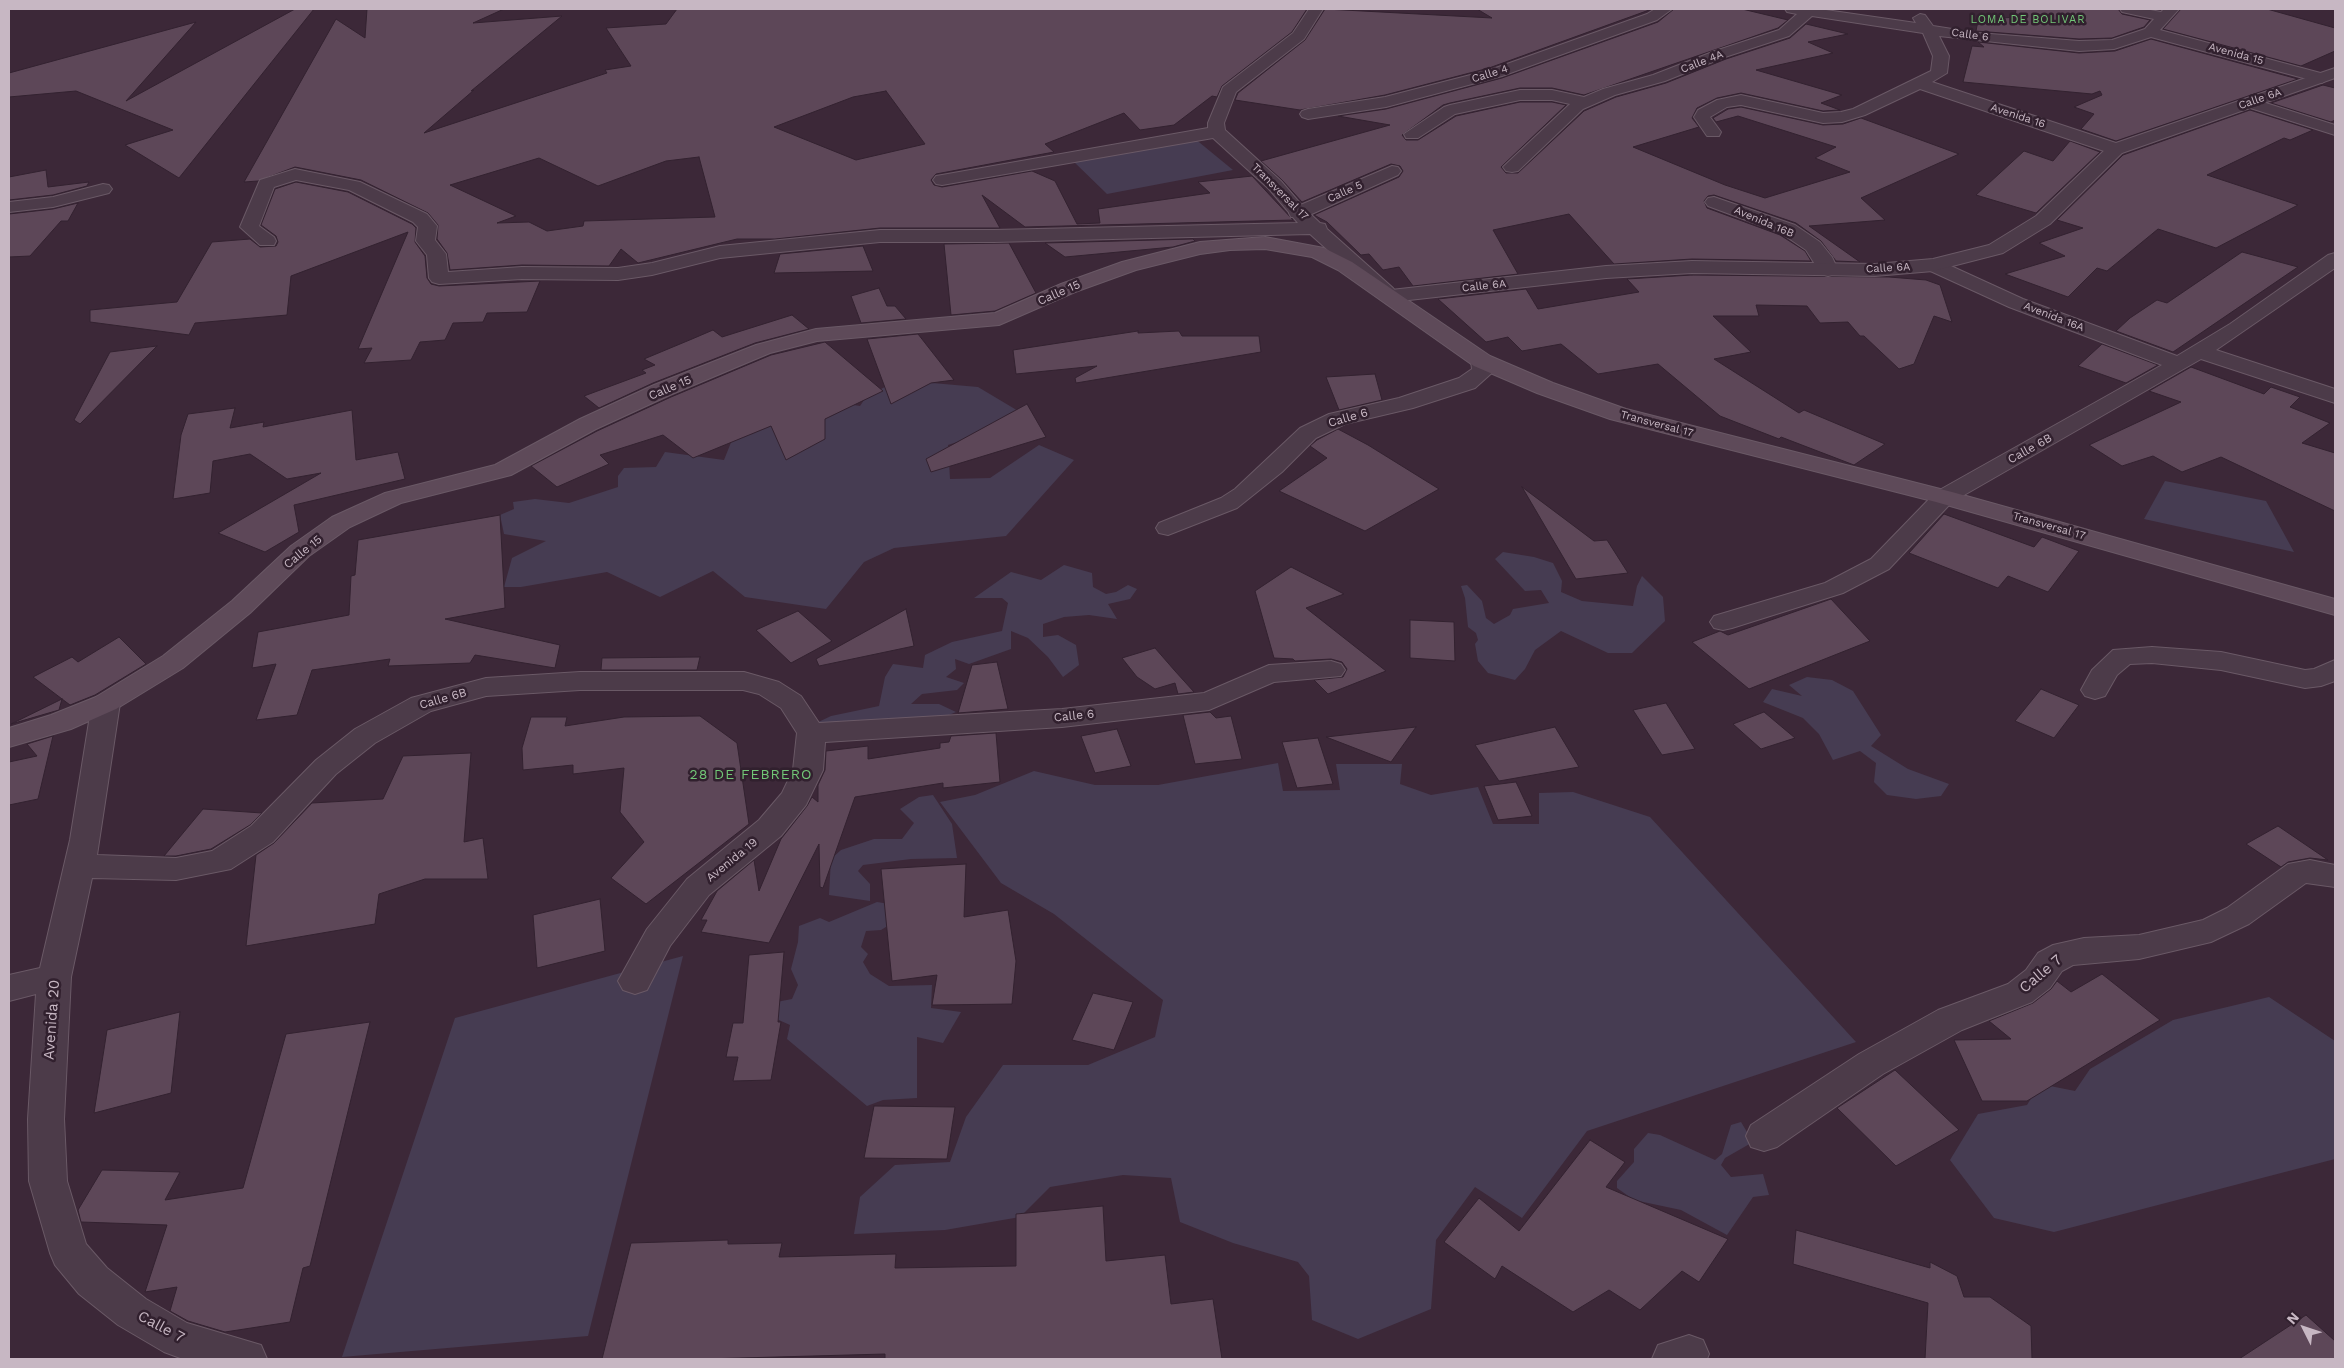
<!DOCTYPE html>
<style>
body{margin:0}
#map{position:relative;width:2344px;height:1368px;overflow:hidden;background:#3c2838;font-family:"Work Sans",sans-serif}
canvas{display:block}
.frame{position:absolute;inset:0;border:10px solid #c7b7c3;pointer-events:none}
.north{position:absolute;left:2279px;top:1303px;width:50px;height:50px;-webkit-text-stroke:4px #31202e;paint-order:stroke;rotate:311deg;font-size:14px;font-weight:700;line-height:20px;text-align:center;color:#c7b7c3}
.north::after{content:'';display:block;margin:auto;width:18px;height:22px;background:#c7b7c3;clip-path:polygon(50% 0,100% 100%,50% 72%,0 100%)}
</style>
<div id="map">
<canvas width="2344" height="1368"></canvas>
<div class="frame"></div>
<div class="north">N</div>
</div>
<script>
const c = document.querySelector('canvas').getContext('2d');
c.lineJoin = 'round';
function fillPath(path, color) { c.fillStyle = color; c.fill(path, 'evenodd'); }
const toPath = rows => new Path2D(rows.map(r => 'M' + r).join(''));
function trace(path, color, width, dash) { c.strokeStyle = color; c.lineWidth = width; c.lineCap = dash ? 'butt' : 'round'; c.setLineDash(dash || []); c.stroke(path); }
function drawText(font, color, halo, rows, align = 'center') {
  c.font = font + ' "Work Sans",sans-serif'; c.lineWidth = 5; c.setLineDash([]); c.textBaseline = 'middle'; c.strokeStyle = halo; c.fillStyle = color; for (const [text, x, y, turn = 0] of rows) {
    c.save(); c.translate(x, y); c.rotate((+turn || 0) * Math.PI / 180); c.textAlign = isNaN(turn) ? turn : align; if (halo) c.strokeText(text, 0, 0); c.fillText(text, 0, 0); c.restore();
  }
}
fillPath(toPath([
 [1194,138,1233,170,1107,194,1072,160],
 [898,380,978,387,1030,418,948,445,950,479,990,478,1039,445,1074,460,1006,536,894,548,864,562,826,609,745,597,713,571,660,597,607,572,521,587,504,587,512,558,546,541,504,534,500,515,514,509,513,502,535,499,569,503,618,487,618,476,624,468,656,467,665,452,724,460,734,435,847,404,860,406,866,397],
 [2165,481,2266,501,2294,552,2144,519],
 [1503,552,1534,557,1553,563,1562,581,1561,592,1582,601,1633,606,1637,586,1642,576,1663,597,1665,621,1632,653,1608,653,1561,631,1535,650,1525,669,1515,680,1488,673,1478,661,1475,644,1478,640,1476,633,1468,627,1465,598,1461,586,1467,585,1482,601,1486,618,1494,624,1510,615,1513,609,1549,603,1541,590,1525,591,1495,559],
 [1064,565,1092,573,1093,587,1106,594,1116,592,1128,585,1137,589,1130,599,1108,604,1117,619,1089,615,1064,617,1043,624,1043,637,1058,635,1076,645,1079,665,1063,677,1048,657,1028,638,1011,631,1011,649,969,664,955,659,956,669,946,677,964,683,957,690,922,694,911,704,939,704,956,712,942,718,810,726,831,716,879,706,885,677,893,664,923,668,925,655,952,642,1002,631,1008,603,1002,598,974,598,1011,572,1041,580],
 [1807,677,1832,680,1853,691,1881,735,1871,746,1908,769,1949,784,1941,796,1916,799,1887,795,1874,782,1876,763,1860,751,1833,760,1819,734,1803,718,1763,702,1772,689,1802,696,1789,685],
 [1278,763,1283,791,1340,790,1336,764,1402,764,1400,784,1431,795,1478,787,1493,824,1539,824,1539,793,1573,792,1650,817,1856,1042,1587,1131,1522,1218,1475,1187,1436,1240,1431,1309,1358,1339,1312,1320,1309,1276,1298,1262,1233,1243,1180,1222,1171,1178,1123,1175,1050,1187,1020,1217,945,1230,854,1234,860,1197,895,1165,950,1162,966,1117,1003,1065,1088,1065,1155,1037,1163,1000,1054,914,1001,883,940,802,975,795,1034,771,1095,785,1158,785],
 [933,795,952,824,957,858,911,859,863,865,858,871,870,884,870,901,829,895,831,859,841,850,874,839,902,839,914,823,900,809,919,797],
 [877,902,902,906,899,919,881,930,866,931,861,947,868,954,863,962,870,974,889,986,932,985,931,1008,961,1012,943,1043,917,1037,917,1098,883,1100,867,1106,787,1039,790,1025,770,1016,761,1005,792,999,798,985,791,969,798,942,799,926,820,918,829,922],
 [683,956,588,1336,342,1357,455,1018],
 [2269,997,2335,1041,2335,1159,2054,1232,1994,1218,1950,1160,1978,1114,2027,1105,2040,1084,2075,1091,2090,1069,2173,1020],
 [1741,1122,1753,1142,1725,1158,1721,1165,1731,1177,1763,1174,1769,1195,1753,1197,1727,1235,1681,1210,1634,1200,1617,1188,1617,1181,1634,1162,1634,1149,1648,1133,1660,1135,1715,1160,1722,1154,1731,1125]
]), '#463c52');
const building = toPath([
 [295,9,314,9,179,178,125,145,173,130,76,91,9,97,9,73,196,22,126,101,295,9],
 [367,9,504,9,473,23,562,16,471,91,474,90,424,133,607,73,605,70,631,66,606,28,666,24,677,9,1307,9,1292,32,1222,86,1217,97,1212,96,1174,125,1140,130,1124,113,1045,144,1054,152,936,174,931,180,934,185,942,187,1032,171,1055,181,1077,224,1100,223,1098,209,1210,193,1198,182,1252,176,1293,220,1025,227,982,195,1000,228,880,228,775,239,737,239,638,263,621,249,609,266,522,265,450,270,447,253,437,239,438,225,428,213,361,180,295,167,258,181,244,182,336,19,365,38,367,9],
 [886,91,925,144,856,160,774,127,853,97,886,91],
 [699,157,715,217,584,221,583,226,547,231,529,222,497,223,516,216,450,185,539,158,598,186,666,161,699,157],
 [1325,9,1492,18,1477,9,1652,9,1489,68,1385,95,1300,110,1235,100,1238,93,1305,40,1325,9],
 [1674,9,1742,9,1788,20,1778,28,1584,95,1552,88,1520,88,1450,103,1443,105,1402,135,1406,140,1418,140,1456,116,1520,102,1552,102,1566,105,1501,167,1506,173,1518,173,1584,111,1616,97,1666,83,1726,59,1790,38,1806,24,1848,34,1808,42,1833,53,1756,70,1842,95,1821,103,1840,110,1823,111,1741,93,1717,98,1697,108,1692,118,1699,127,1633,147,1725,185,1765,198,1850,172,1815,158,1836,147,1738,116,1716,122,1713,118,1728,109,1741,107,1823,125,1843,124,1861,118,1959,154,1861,198,1885,220,1809,226,1860,262,1836,261,1821,241,1796,223,1714,195,1708,196,1704,201,1707,208,1780,235,1805,251,1811,261,1692,259,1614,264,1569,214,1493,230,1518,274,1413,286,1399,267,1383,270,1369,254,1361,255,1327,222,1314,215,1399,177,1403,171,1400,166,1391,164,1302,202,1282,180,1261,161,1390,125,1338,116,1386,109,1502,78,1658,22,1674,9],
 [2016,9,2118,9,2122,14,2150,20,2144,27,2112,38,2079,39,1976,31,1978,20,2015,17,2016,9],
 [2181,9,2267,9,2335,28,2335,51,2301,66,2163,29,2181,9],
 [2151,39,2298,79,2116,141,2081,129,2094,114,2074,107,2102,95,2100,91,2092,94,1963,82,1972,46,1984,47,1978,42,2079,53,2115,51,2151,39],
 [2323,85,2335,88,2335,120,2331,122,2271,103,2323,85],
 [2250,110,2313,130,2290,140,2284,138,2207,175,2298,205,2216,248,2158,229,2107,271,2097,268,2068,297,2005,274,2065,256,2039,243,2083,228,2057,220,2123,155,2250,110],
 [2070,141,2100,152,2036,213,1976,195,2024,151,2053,161,2070,141],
 [46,170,48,187,89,182,87,186,53,195,9,200,9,177,46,170],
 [296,182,348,192,412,224,416,228,415,242,425,256,427,278,431,284,439,286,540,281,527,312,487,313,483,322,453,323,445,340,420,342,411,360,364,363,372,348,358,349,408,232,291,276,287,315,195,323,189,335,90,322,90,310,177,302,212,242,250,239,260,247,276,246,278,242,276,236,261,225,275,189,296,182],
 [78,203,68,221,61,221,30,256,9,257,9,214,53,209,78,203],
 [1193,239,1195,241,1173,247,1065,257,1045,243,1193,239],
 [1009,243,1036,293,995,311,951,315,944,244,1009,243],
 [863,246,873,271,774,273,780,254,863,246],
 [2242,252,2298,267,2173,352,2116,331,2130,318,2157,300,2167,303,2242,252],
 [1692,275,1889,277,1926,280,1940,285,1952,322,1934,316,1914,364,1899,369,1864,336,1860,336,1848,322,1820,323,1807,306,1756,305,1759,316,1713,316,1751,352,1714,359,1799,413,1804,410,1885,444,1854,465,1781,437,1779,439,1720,416,1658,364,1598,374,1561,344,1522,351,1508,337,1486,342,1438,299,1526,289,1538,309,1639,292,1627,279,1692,275],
 [879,288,887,306,895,306,906,319,861,323,851,296,879,288],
 [792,315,809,329,755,343,653,383,599,408,584,396,646,373,642,370,655,365,644,359,692,339,713,330,722,337,792,315],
 [1138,331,1138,333,1179,331,1182,336,1259,336,1261,352,1076,383,1075,378,1097,366,1016,374,1013,350,1138,331],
 [918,334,954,380,931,383,891,404,867,339,918,334],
 [825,342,883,391,825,419,825,439,786,460,771,426,693,458,663,435,600,455,609,464,557,487,531,466,597,431,671,397,771,355,825,342],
 [2102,344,2158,365,2126,383,2078,366,2102,344],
 [157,346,80,424,74,420,110,352,157,346],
 [2191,367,2264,394,2271,387,2300,397,2290,407,2330,423,2302,443,2335,453,2335,511,2221,457,2182,472,2153,456,2122,466,2089,445,2181,402,2149,391,2191,367],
 [1375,374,1382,400,1339,410,1326,377,1375,374],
 [1027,404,1046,437,931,472,926,459,1027,404],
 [235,408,230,428,264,422,263,427,352,410,356,460,398,452,405,479,294,505,299,532,265,552,218,533,321,473,287,479,250,454,213,461,210,493,173,499,181,435,188,414,235,408],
 [1338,429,1368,445,1439,489,1365,531,1279,491,1327,458,1310,446,1317,440,1338,429],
 [1522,487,1594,541,1607,540,1628,573,1576,579,1522,487],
 [1944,514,2034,547,2042,537,2079,551,2048,592,2008,576,1998,588,1909,553,1944,514],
 [500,515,505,608,445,619,560,645,555,668,475,655,470,663,388,666,390,659,312,670,297,715,256,720,276,664,252,668,258,632,349,615,351,576,355,575,358,540,500,515],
 [1291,567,1344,594,1306,608,1386,671,1328,694,1314,680,1343,677,1347,669,1342,662,1331,659,1295,661,1293,659,1274,658,1255,591,1291,567],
 [1831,599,1870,641,1749,689,1692,642,1720,631,1728,635,1831,599],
 [906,609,914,646,819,666,816,659,906,609],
 [798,611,832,641,791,663,756,630,798,611],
 [1410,620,1454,622,1455,661,1410,658,1410,620],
 [119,637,146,664,95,695,70,705,33,677,72,657,78,662,119,637],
 [1155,648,1175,671,1194,692,1178,694,1175,683,1155,689,1137,677,1122,658,1155,648],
 [700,657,697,670,601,670,602,658,700,657],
 [997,662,1008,709,958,713,972,665,997,662],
 [2041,689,2079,705,2054,738,2015,721,2041,689],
 [62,699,59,710,11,724,62,699],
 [1666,703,1695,749,1662,755,1633,710,1666,703],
 [1210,712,1216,718,1231,716,1242,759,1195,764,1183,715,1210,712],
 [1764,712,1795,738,1761,749,1733,724,1764,712],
 [700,716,737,743,749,824,646,904,611,878,644,842,620,812,624,768,573,774,573,765,523,770,522,748,531,717,567,717,565,726,624,717,700,716],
 [1416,727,1391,762,1326,737,1416,727],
 [1555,727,1579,767,1499,781,1475,745,1555,727],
 [1117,729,1131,766,1095,773,1081,736,1117,729],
 [996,733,1000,782,943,788,943,783,855,797,823,888,820,887,819,844,769,943,701,932,707,920,701,920,717,891,754,860,759,891,781,839,807,806,812,797,818,802,818,785,825,770,826,751,868,746,868,759,940,748,940,743,949,742,951,736,996,733],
 [53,736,38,799,9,805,9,762,37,756,27,744,53,736],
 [1318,738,1333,784,1297,788,1282,742,1318,738],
 [471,753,464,842,483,838,488,879,425,879,379,894,375,924,246,946,256,855,274,843,312,803,383,799,403,756,471,753],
 [1516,782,1532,816,1498,820,1484,786,1516,782],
 [203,809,262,813,250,825,211,849,176,856,164,856,203,809],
 [2278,826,2328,860,2310,858,2288,862,2281,867,2246,844,2278,826],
 [966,864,964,917,1008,910,1016,961,1012,1004,932,1005,937,975,892,981,881,869,966,864],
 [600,899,605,951,537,968,533,915,600,899],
 [784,952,778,1022,781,1022,771,1080,733,1081,738,1057,726,1057,733,1023,743,1023,749,955,784,952],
 [2102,974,2160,1020,2027,1101,1982,1101,1954,1040,2011,1039,1989,1021,2033,1003,2051,989,2057,981,2071,992,2102,974],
 [1093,993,1133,1002,1114,1050,1072,1040,1093,993],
 [180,1012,171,1093,94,1113,107,1030,180,1012],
 [370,1022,310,1266,303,1268,290,1322,225,1332,188,1321,170,1311,177,1287,145,1292,167,1225,81,1222,78,1210,102,1170,180,1172,165,1200,243,1188,286,1034,370,1022],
 [1895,1070,1959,1130,1896,1166,1837,1108,1895,1070],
 [874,1106,955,1107,947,1159,864,1158,874,1106],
 [1590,1140,1625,1162,1606,1187,1728,1239,1699,1282,1682,1271,1640,1310,1609,1290,1573,1312,1502,1266,1495,1279,1444,1242,1479,1198,1519,1231,1590,1140],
 [1103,1206,1106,1261,1165,1255,1171,1304,1213,1299,1222,1359,885,1359,885,1354,704,1359,602,1359,631,1243,728,1240,728,1244,782,1243,779,1257,896,1254,895,1268,1016,1266,1016,1214,1103,1206],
 [1796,1230,1930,1268,1930,1262,1957,1276,1964,1297,1990,1297,2031,1326,2032,1359,1925,1359,1928,1303,1793,1264,1796,1230],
 [2306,1315,2335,1341,2335,1359,2239,1359,2306,1315]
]);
fillPath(building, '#5d4758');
trace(building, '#332230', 1);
const pedestrian = toPath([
 [1392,166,1398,167,1401,171,1398,175,1305,217,1291,217,1289,213,1291,209,1392,166],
 [1482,355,1490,356,1494,371,1475,388,1413,408,1345,424,1316,438,1282,472,1237,508,1168,535,1159,533,1156,528,1159,523,1221,498,1235,489,1300,428,1329,414,1399,398,1459,378,1472,369,1471,361,1474,356,1482,355]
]);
const minor = toPath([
 [1309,9,1323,9,1304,39,1236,92,1224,123,1225,130,1281,181,1305,209,1320,223,1325,224,1327,229,1393,288,1396,292,1393,296,1379,296,1310,234,994,242,880,242,720,258,652,275,618,280,522,279,439,284,432,282,429,278,427,255,416,241,418,227,413,222,349,190,296,180,274,187,259,226,274,237,276,241,274,245,260,245,240,227,260,180,295,169,360,182,427,214,437,226,435,240,446,254,448,272,522,267,618,268,652,263,720,246,880,230,994,230,1298,223,1269,189,1213,138,942,185,936,184,933,180,936,176,942,175,1208,128,1208,123,1223,87,1293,33,1309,9],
 [1655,9,1672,9,1657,20,1502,76,1386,107,1308,119,1302,117,1300,114,1302,111,1308,109,1385,97,1490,70,1647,14,1655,9],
 [1785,9,1819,9,1916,23,1913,18,1920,14,1925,15,1933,26,1978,33,2079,41,2112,40,2145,29,2154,19,2122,12,2120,9,2145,9,2161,12,2164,9,2179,9,2160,30,2328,75,2330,78,2322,83,2151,37,2114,49,2079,51,1939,36,1949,56,1947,73,1932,82,2122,145,2125,149,2122,153,2110,153,1920,89,1865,115,1842,122,1823,123,1741,105,1727,107,1710,117,1721,132,1719,136,1707,136,1694,117,1698,110,1717,100,1741,95,1823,113,1841,112,1853,109,1931,71,1933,56,1923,33,1812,16,1789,36,1725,57,1665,81,1615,95,1583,109,1518,171,1512,172,1506,171,1503,167,1570,104,1552,100,1520,100,1455,114,1418,138,1406,138,1404,134,1444,107,1450,105,1520,90,1552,90,1584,97,1603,89,1653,75,1715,51,1779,30,1797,14,1787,12,1785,9],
 [2250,98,2335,125,2335,135,2244,106,2242,103,2250,98],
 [103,184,109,185,112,189,109,193,53,207,9,212,9,202,53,197,103,184],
 [1714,197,1795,225,1820,242,1832,257,1838,270,1835,274,1828,276,1821,274,1806,250,1781,233,1708,206,1705,202,1708,198,1714,197],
 [2335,253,2335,268,2216,350,2335,389,2335,403,2201,359,1952,502,1889,569,1843,593,1732,628,1723,630,1714,628,1710,622,1714,616,1825,583,1871,559,1936,492,2162,365,2009,307,1926,269,1923,265,1926,261,1940,261,2023,299,2177,356,2230,324,2328,255,2335,253],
 [2152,647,2221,652,2305,670,2314,669,2335,660,2335,681,2321,686,2305,688,2221,670,2152,663,2130,664,2117,675,2105,696,2095,699,2085,696,2081,690,2092,670,2113,650,2152,647],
 [1331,661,1341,664,1345,670,1341,676,1274,682,1209,710,1062,727,825,742,823,770,806,805,781,836,709,895,670,946,647,990,635,994,623,990,618,981,647,929,687,879,759,820,782,793,793,770,797,733,781,708,759,694,743,690,580,690,486,696,431,711,375,743,336,774,273,842,231,869,176,880,92,878,71,977,64,1119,67,1181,86,1244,107,1268,146,1299,187,1323,261,1345,267,1359,183,1359,164,1352,118,1325,79,1294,55,1265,50,1253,29,1181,28,1119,36,994,9,1001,9,975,40,968,70,840,92,703,96,697,106,694,116,697,120,703,97,855,176,858,212,851,251,826,316,760,355,729,411,698,486,678,580,672,744,672,779,682,801,696,819,723,1062,709,1204,693,1269,665,1331,661],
 [2310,860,2335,865,2335,887,2306,883,2249,924,2211,942,2139,959,2073,965,2062,971,2050,988,2032,1002,1962,1030,1883,1074,1777,1147,1764,1151,1751,1147,1746,1136,1751,1125,1859,1054,1938,1010,2008,984,2026,970,2038,953,2053,945,2084,938,2139,935,2203,920,2227,908,2288,864,2310,860],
 [1689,1335,1703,1340,1709,1354,1707,1359,1652,1359,1658,1345,1689,1335]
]);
const tertiary = toPath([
 [2335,68,2335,78,2122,153,2050,224,2003,253,1933,271,1875,276,1692,273,1606,278,1391,302,1384,300,1381,296,1384,292,1391,290,1606,266,1692,261,1875,264,1933,259,1989,245,2036,216,2110,145,2335,68]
]);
const secondary = toPath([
 [1265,237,1324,248,1352,262,1490,356,1553,383,1626,409,1952,492,2335,599,2335,615,1936,502,1610,419,1537,393,1474,366,1338,270,1312,257,1265,249,1230,250,1200,254,1136,270,1075,292,999,325,817,341,770,353,670,395,596,429,511,475,401,503,350,527,309,556,250,613,183,668,116,709,71,729,9,747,9,728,51,715,96,697,163,656,232,601,291,546,332,517,385,493,495,465,580,419,654,385,756,345,816,329,995,313,1061,284,1122,262,1200,242,1265,237]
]);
trace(pedestrian, '#6a5966', 2);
trace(minor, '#6a5966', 2);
trace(tertiary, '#6a5966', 2);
trace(secondary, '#6a5966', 2);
fillPath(pedestrian, '#4c3b49');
fillPath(minor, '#4c3b49');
fillPath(tertiary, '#4c3b49');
fillPath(secondary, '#5e4a59');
c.letterSpacing = '1px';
drawText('11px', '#72c777', '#31202e', [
 ["LOMA DE BOLIVAR",2028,20]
]);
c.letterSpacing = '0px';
drawText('11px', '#c7b7c3', '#31202e', [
 ["Calle 6",1970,35,8],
 ["Avenida 15",2236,54,15],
 ["Calle 4A",1702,62,-21],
 ["Calle 4",1490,74,-17],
 ["Calle 6A",2260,99,-19],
 ["Avenida 16",2018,116,18],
 ["Transversal 17",1280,192,45],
 ["Calle 5",1345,192,-24],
 ["Avenida 16B",1764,222,23],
 ["Calle 6A",1888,268,-3],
 ["Calle 6A",1484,286,-6],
 ["Avenida 16A",2054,317,21],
 ["Transversal 17",1657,424,15],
 ["Transversal 17",2049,526,16]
]);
drawText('12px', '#c7b7c3', '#31202e', [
 ["Calle 15",1059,293,-24],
 ["Calle 15",670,388,-23],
 ["Calle 6",1348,418,-16],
 ["Calle 6B",2030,449,-29],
 ["Calle 15",303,552,-39],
 ["Calle 6B",443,699,-16],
 ["Calle 6",1074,716,-6],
 ["Avenida 19",732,860,-39]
]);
c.letterSpacing = '1px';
drawText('14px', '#72c777', '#31202e', [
 ["28 DE FEBRERO",751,775]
]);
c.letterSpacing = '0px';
drawText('15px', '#c7b7c3', '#31202e', [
 ["Calle 7",2041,974,-40],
 ["Avenida 20",52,1020,-86],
 ["Calle 7",161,1327,28]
]);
</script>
